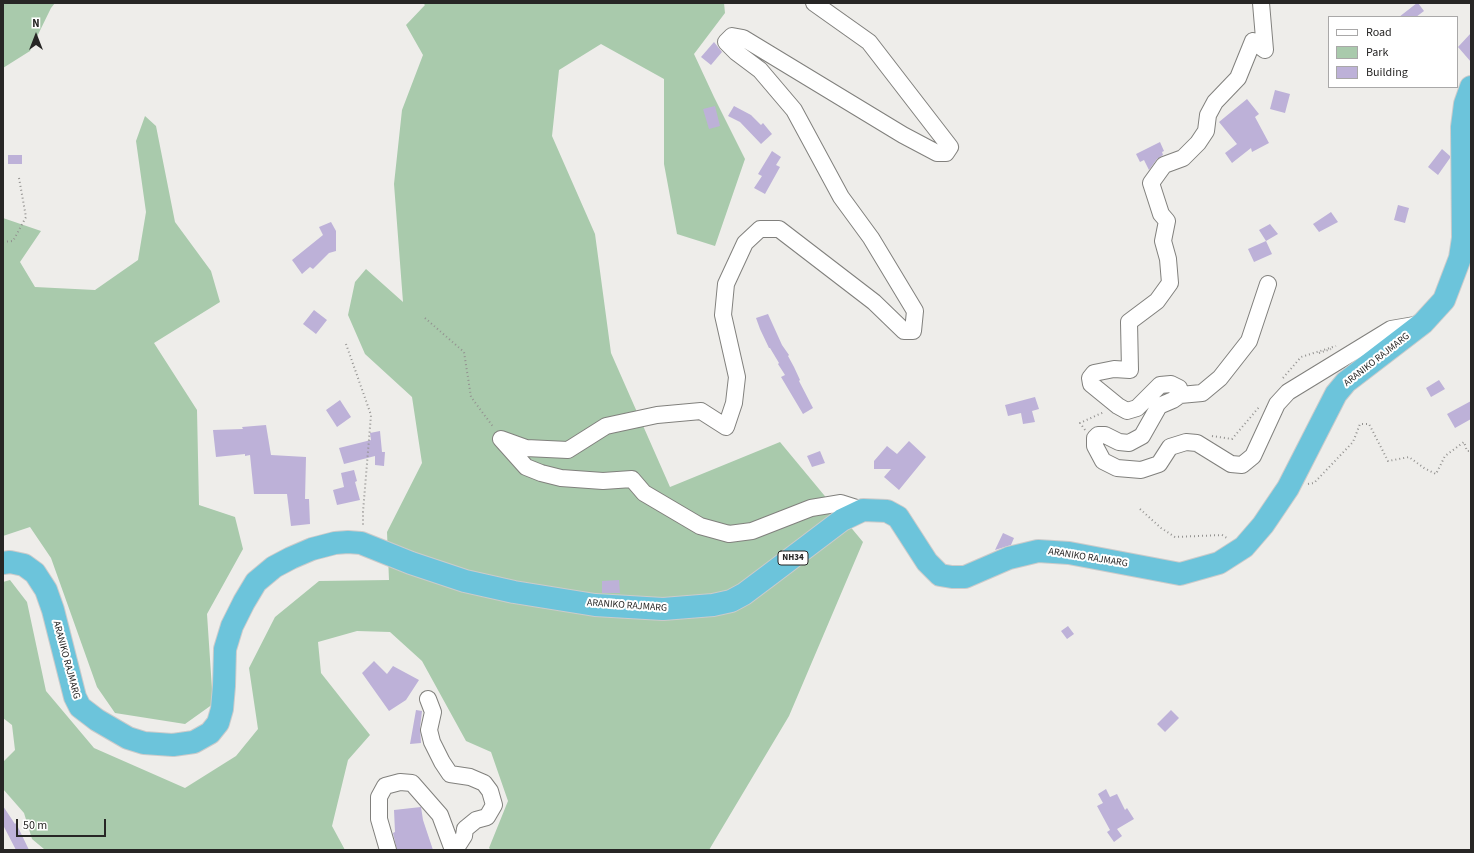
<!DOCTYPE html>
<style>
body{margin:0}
#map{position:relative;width:1474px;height:853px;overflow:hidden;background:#eeedea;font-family:"Source Sans 3",sans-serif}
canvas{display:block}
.frame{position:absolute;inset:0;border:4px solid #272625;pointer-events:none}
.legend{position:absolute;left:1328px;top:16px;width:130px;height:72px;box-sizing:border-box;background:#fff;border:1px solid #a9a8a8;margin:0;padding:5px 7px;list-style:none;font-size:12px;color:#272625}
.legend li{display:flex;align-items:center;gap:8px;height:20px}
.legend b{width:20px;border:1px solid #a9a8a8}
.north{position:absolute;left:16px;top:16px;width:40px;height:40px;-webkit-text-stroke:3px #fff;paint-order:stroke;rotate:0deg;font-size:11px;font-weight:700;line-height:16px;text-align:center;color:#272625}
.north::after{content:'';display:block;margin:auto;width:14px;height:18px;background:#272625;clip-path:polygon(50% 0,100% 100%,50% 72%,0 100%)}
.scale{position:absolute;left:16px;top:819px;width:90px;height:18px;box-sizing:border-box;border:2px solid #272625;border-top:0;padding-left:5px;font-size:12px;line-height:14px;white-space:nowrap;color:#272625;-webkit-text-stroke:3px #fff;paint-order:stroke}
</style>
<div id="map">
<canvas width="1474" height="853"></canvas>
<div class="frame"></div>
<ul class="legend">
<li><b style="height:5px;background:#fff"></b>Road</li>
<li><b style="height:11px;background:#a9caac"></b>Park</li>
<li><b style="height:11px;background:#bdb1d8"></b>Building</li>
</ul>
<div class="north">N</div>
<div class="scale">50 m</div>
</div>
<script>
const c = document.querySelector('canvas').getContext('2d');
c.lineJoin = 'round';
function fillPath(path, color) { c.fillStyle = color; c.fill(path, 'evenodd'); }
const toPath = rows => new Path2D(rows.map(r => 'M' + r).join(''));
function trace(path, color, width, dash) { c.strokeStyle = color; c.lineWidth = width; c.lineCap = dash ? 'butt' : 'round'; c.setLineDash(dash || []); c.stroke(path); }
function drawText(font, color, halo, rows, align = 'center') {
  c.font = font + ' "Source Sans 3",sans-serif'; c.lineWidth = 4; c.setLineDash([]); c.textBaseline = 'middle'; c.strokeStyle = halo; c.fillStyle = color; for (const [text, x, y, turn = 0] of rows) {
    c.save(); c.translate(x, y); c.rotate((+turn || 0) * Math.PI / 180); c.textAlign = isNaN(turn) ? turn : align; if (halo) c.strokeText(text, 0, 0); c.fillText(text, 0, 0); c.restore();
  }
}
fillPath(toPath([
 [3,3,55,3,51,8,30,51,3,68],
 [423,3,724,3,725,13,694,54,714,97,745,159,715,246,677,234,664,164,664,79,601,44,559,70,552,136,595,234,611,353,670,487,780,442,863,542,789,716,709,850,491,850,489,848,508,801,491,752,466,741,422,661,390,632,357,631,318,642,321,673,370,735,348,760,332,826,345,850,44,849,32,839,24,813,3,789,3,762,15,750,12,725,3,718,3,582,10,580,27,602,46,691,94,748,185,788,236,756,258,729,249,668,275,617,319,581,389,580,387,532,422,463,412,397,365,354,348,315,355,282,366,269,403,302,394,184,402,110,423,55,406,25,425,5],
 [145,116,156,126,175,222,211,271,220,302,154,343,197,410,199,505,235,517,243,549,207,614,213,704,185,724,115,713,97,687,51,558,30,527,3,536,3,218,41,231,20,262,35,287,95,290,138,260,146,212,136,141]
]), '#a9caac');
fillPath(toPath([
 [1417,3,1418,3,1424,11,1416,17,1399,17],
 [1471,33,1471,62,1458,47],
 [714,42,722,52,711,65,701,57],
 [1275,90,1290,94,1285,113,1270,109],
 [1247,99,1259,114,1255,117,1269,143,1252,152,1251,148,1232,163,1225,153,1237,144,1219,122],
 [715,106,720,126,709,129,703,109],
 [734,106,751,115,761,125,763,123,772,134,761,144,740,122,728,116],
 [1160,142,1164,151,1162,152,1163,155,1157,159,1149,170,1144,160,1140,162,1136,154],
 [1442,149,1450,156,1450,158,1438,175,1428,167],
 [772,151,781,157,776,165,780,167,765,194,754,188,762,176,758,174],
 [8,155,22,155,22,164,8,164],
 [1398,205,1409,208,1405,223,1394,220],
 [1331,212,1338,222,1319,232,1313,224],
 [331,222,336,231,336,251,329,253,313,269,310,267,302,274,292,260,323,235,319,227],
 [1270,224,1278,234,1266,241,1259,230],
 [1266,241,1272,254,1254,262,1248,249],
 [314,310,327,320,316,334,303,324],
 [768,314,782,345,789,355,788,356,794,367,800,380,799,381,813,408,803,414,781,377,785,375,778,364,779,363,770,348,769,348,760,329,756,318],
 [1439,380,1445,389,1431,397,1426,388],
 [1035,397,1039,409,1032,411,1035,422,1023,424,1021,413,1008,416,1005,405],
 [340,400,351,417,337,427,326,410],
 [1471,401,1471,419,1455,428,1447,414],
 [266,425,271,455,306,457,305,499,309,499,310,524,291,526,287,494,254,494,250,455,245,456,245,454,216,457,213,430,243,429,242,427],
 [380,431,382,452,385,452,384,466,375,465,375,456,344,464,339,448,371,440,370,433],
 [909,441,926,457,899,490,884,477,891,469,874,469,874,461,887,446,897,454],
 [820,451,825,463,812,467,807,456],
 [354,470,357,481,355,482,360,500,337,505,333,490,344,487,341,473],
 [1003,533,1014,538,1011,545,995,550],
 [619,580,620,593,602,593,602,581],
 [1068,626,1074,634,1067,639,1061,631],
 [374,661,387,674,393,666,419,680,406,700,389,711,362,673],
 [416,710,422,711,420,728,421,743,410,744],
 [1171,710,1179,718,1165,732,1157,724],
 [1106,789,1110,797,1117,794,1125,810,1127,808,1134,819,1117,829,1122,836,1114,842,1107,832,1110,830,1097,806,1103,803,1098,794],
 [3,806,15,824,16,823,29,850,16,850,3,825],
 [421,807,423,820,433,850,397,850,393,833,395,832,394,810]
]), '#bdb1d8');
const minor = toPath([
 [814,3,869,42,950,147,946,153,937,153,903,135,743,38,732,36,726,42,736,52,760,70,794,110,841,197,871,238,915,311,913,331,904,331,874,302,779,229,760,229,745,243,726,284,723,315,737,377,734,403,726,427,701,411,657,415,606,426,568,450,526,448,501,439,526,467,541,473,561,478,603,481,632,479,644,493,700,526,729,534,752,531,811,508,841,503,863,510],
 [1261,3,1265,50,1253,41,1238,78,1215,102,1208,115,1206,131,1198,143,1183,158,1164,165,1151,183,1161,214,1167,221,1163,241,1168,259,1170,283,1157,301,1129,322,1130,370,1114,369,1094,373,1090,378,1091,384,1118,406,1127,411,1137,408,1160,385,1171,384,1179,388,1180,395,1173,400,1159,406,1142,436,1129,443,1119,442,1105,435,1098,435,1095,438,1095,446,1103,461,1117,468,1141,470,1159,464,1170,447,1186,442,1197,443,1231,464,1242,465,1253,456,1277,404,1288,392,1391,329,1420,324],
 [1180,395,1202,393,1220,378,1249,341,1268,284],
 [428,699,433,712,429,730,432,742,442,762,450,774,470,777,484,783,490,791,494,805,487,817,476,820,465,829,464,836,455,850],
 [388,850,379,819,379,797,385,786,400,782,412,783,440,815,453,850]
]);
const highway = toPath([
 [3,563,10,562,24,565,35,573,46,590,53,610,75,697,80,707,97,720,128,738,144,743,173,745,194,742,210,733,218,723,222,709,224,686,225,649,232,626,244,602,256,582,274,567,291,558,312,549,335,543,348,542,361,543,411,563,465,581,514,592,595,605,663,609,713,605,731,601,744,594,768,576,842,520,863,510,887,511,898,517,927,562,940,575,952,577,965,577,1009,558,1038,551,1069,553,1180,574,1219,563,1244,547,1263,525,1288,488,1336,394,1346,382,1423,323,1444,300,1460,258,1463,238,1462,127,1465,104,1471,87]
]);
trace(minor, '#81807d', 18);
trace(highway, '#cbcbcb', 24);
trace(toPath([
 [3,242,13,241,26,217,19,178],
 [425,318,464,352,471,397,494,428],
 [346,344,371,415,363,512,363,527],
 [1319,353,1331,349],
 [1283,378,1301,357,1336,346],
 [1085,430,1080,423,1104,412],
 [1212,436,1232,439,1260,406],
 [1308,484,1314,483,1353,442,1360,424,1369,424,1388,461,1409,457,1424,468,1436,474,1445,456,1464,442,1467,451,1471,451],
 [1140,509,1161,528,1175,537,1222,535,1227,538]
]), '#939290', 2, [1, 3]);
trace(minor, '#fff', 16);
trace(highway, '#6cc4db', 22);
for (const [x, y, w] of [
 [793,558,30]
]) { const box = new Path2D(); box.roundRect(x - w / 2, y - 7, w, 14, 3); c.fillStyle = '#fff'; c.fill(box); trace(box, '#272625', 1); }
drawText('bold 9px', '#272625', null, [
 ["NH34",793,558]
]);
drawText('10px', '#272625', '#fff', [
 ["ARANIKO RAJMARG",1377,360,-38],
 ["ARANIKO RAJMARG",1088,558,9],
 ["ARANIKO RAJMARG",627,606,4],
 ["ARANIKO RAJMARG",66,660,75]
]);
</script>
